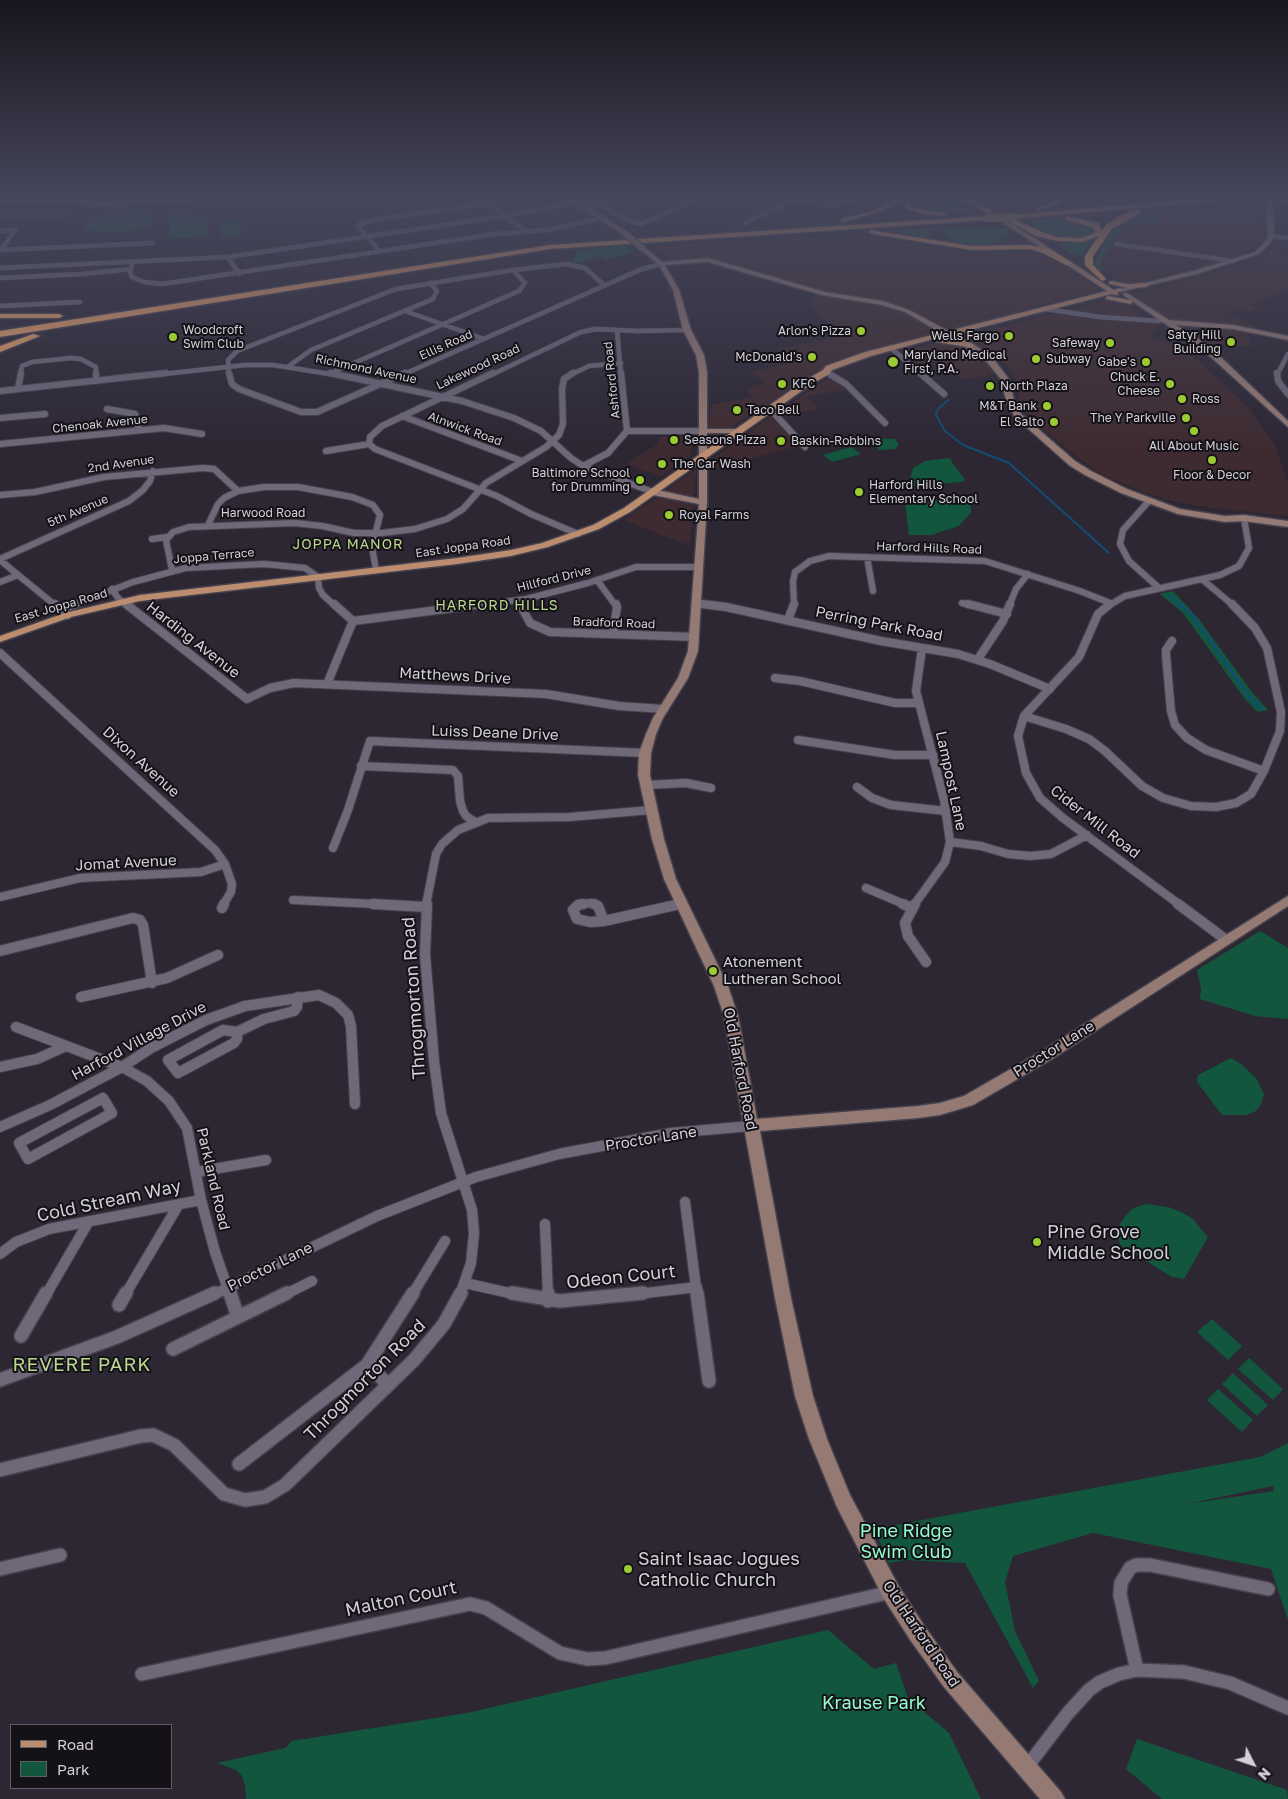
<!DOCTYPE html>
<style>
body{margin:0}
#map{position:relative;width:1288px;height:1799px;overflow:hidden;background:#2d2734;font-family:"Golos Text",sans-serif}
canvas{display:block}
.legend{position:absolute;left:10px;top:1724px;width:162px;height:65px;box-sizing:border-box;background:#141117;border:1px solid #605d64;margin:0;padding:6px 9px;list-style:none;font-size:15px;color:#d3cfd8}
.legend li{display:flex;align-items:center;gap:10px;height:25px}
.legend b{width:25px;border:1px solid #605d64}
.north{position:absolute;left:1228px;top:1739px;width:50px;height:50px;-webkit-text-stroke:4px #141117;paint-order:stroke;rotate:131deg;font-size:14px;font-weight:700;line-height:20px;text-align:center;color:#d3cfd8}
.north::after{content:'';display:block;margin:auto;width:18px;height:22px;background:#d3cfd8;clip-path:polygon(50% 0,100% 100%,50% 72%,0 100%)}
</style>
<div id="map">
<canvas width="1288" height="1799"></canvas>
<ul class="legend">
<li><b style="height:6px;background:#bc8c6f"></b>Road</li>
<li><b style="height:14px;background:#12573d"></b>Park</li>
</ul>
<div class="north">N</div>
</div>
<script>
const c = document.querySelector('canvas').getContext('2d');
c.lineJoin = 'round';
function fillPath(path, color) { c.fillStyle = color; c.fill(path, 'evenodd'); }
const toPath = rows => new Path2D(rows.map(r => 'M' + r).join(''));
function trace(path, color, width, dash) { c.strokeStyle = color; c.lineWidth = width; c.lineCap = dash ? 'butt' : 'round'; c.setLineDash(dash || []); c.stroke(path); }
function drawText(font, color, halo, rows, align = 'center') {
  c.font = font + ' "Golos Text",sans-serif'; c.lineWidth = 4; c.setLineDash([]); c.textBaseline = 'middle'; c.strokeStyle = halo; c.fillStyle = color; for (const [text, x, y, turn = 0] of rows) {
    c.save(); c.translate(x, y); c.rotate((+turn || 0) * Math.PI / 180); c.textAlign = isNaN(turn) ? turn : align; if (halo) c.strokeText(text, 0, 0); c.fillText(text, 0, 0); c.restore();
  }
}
fillPath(toPath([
 [612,198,638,205,628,210,640,214,623,220,595,204],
 [1260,202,1263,234,1259,243,1251,249,1229,259,1109,242,1122,224,1165,211],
 [855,235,970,253,1032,252,1060,263,1098,287,1098,290,1095,292,1027,308,1024,312,959,329,948,328,902,307,882,301,833,294,715,258,668,259,655,246],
 [1109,244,1198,257,1220,261,1180,274,1131,284,1115,279,1098,267,1099,257],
 [1272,250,1288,255,1288,290,1250,304,1259,308,1248,313,1238,309,1226,313,1264,330,1213,322,1168,320,1131,295,1245,263],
 [816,295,888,307,906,314,936,331,936,333,836,361,804,378,785,393,731,427,709,428,711,405,752,397,746,390,766,383,751,372,791,363,778,349,842,336,811,306],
 [1110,300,1121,301,1146,318,1120,318,1068,311],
 [1054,314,1156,323,1152,337,1175,345,1200,362,1247,406,1275,445,1288,484,1288,516,1206,507,1168,500,1138,490,1098,472,1072,453,1041,427,1029,415,1018,398,1016,380,1007,366,967,338,969,335],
 [1209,327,1248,331,1250,347,1208,343],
 [943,341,956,342,986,361,995,372,993,375,963,379,939,361,916,364,901,352],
 [830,377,841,385,845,390,807,396,819,409,782,415,778,412],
 [771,416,799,446,710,469,711,460],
 [693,436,691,455,661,476,627,464,656,445,659,437],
 [696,470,694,497,664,492],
 [656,498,693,504,690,546,624,520]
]), '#3e2b31');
fillPath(toPath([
 [920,196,964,202,965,204,961,206,974,212,935,212,927,210,928,208,943,205,932,201,930,205,920,207,913,204,913,199],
 [1260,199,1260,201,1170,210,1164,212,1156,223,1124,225,1101,260,1101,266,1104,270,1100,271,1095,266,1096,259,1114,228,1134,215,1163,209],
 [150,209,155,217,148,228,141,230,110,232,84,230,86,224,91,219,105,215,120,211],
 [69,212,65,217,0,219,0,214],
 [188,212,190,217,208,216,207,236,169,239,171,221,166,220,168,214],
 [1055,219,1083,223,1091,226,1094,231,1089,237,1074,239,1064,238,1034,230,1031,220],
 [239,220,243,235,222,237,219,222],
 [932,228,930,231,934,240,883,231],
 [948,228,1008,228,1007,237,999,239,1007,241,984,245,961,245,954,243,943,234,942,230],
 [1070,242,1089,242,1083,256,1070,254,1061,247,1060,245],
 [628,244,629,248,635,251,606,260,599,256,580,263,572,262,578,251],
 [874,438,895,439,899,445,895,449,879,450,871,439],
 [851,447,861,454,832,462,823,455],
 [949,458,965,480,961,482,914,486,910,480,913,468,925,461],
 [911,500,970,500,971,512,959,526,931,535,909,535,905,503],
 [1173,591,1198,618,1252,692,1268,710,1258,712,1245,699,1183,613,1160,594],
 [1260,931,1288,948,1288,1019,1255,1016,1200,999,1201,989,1197,970],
 [1231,1058,1241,1064,1256,1078,1264,1094,1261,1104,1256,1111,1246,1115,1222,1115,1197,1082,1198,1075],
 [1146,1204,1168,1207,1181,1212,1193,1219,1208,1237,1184,1279,1172,1277,1120,1245,1117,1234,1120,1224,1126,1215,1134,1208],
 [1212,1319,1242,1346,1228,1360,1197,1332],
 [1249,1358,1283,1389,1273,1400,1238,1369],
 [1233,1373,1268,1405,1257,1416,1222,1384],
 [1218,1389,1253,1420,1242,1432,1207,1400],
 [1288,1443,1288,1620,1271,1569,1093,1533,1013,1556,1005,1582,1015,1631,1039,1681,1033,1688,965,1563,906,1560,889,1563,874,1529,1260,1457],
 [1273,1486,1274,1491,1187,1504],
 [828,1630,874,1669,896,1663,908,1698,949,1733,981,1799,246,1799,245,1786,242,1776,236,1770,217,1763,285,1748,292,1741,467,1713],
 [1137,1739,1287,1790,1288,1799,1162,1799,1126,1769]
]), '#12573d');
trace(toPath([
 [929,196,948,201,968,203],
 [907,200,921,201,933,198],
 [994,204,1020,207],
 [933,209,937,199],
 [1050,223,1070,228]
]), '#124c73', 1);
trace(toPath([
 [948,400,937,410,936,415,945,431,963,445,1009,463,1109,553],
 [1169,595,1181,606]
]), '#124c73', 2);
trace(toPath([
 [1180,604,1192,615,1248,695,1262,709]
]), '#124c73', 2.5);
const streetFar4 = toPath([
 [117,196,117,203],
 [483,196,505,216,526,231],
 [1269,199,1288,201],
 [794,200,830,205,849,202,852,200,850,196],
 [595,202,626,219,641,224,705,196],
 [583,206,610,196],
 [745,223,799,197],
 [0,231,15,230],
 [1271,236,1288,238],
 [1116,244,1233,261],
 [0,250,152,243],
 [1,250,15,230],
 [380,252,358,226,359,224,379,219,490,203],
 [228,257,239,274],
 [133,262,130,272,132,277,144,282,162,284,495,234,547,230,595,220],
 [0,268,228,257,505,216,576,202],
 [0,278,82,274,131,269],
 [0,306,80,302],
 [1045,309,1100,317,1159,321],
 [405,311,484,339],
 [617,330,621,375],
 [891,348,922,375],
 [289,366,311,350,433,299,437,291,430,283],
 [826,372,830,375],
 [331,373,519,291,525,283,513,270],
 [20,375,22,366,32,362,71,358,81,359,96,367,96,375],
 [154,375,245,365,273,365,336,375],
 [229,375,228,360,237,351,396,289,513,270,567,264,585,268,604,285],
 [402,375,642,269,661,264],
 [491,375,581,332,596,329,638,331,687,330],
 [570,375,589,366,621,363],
 [1277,375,1288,354]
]);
const streetFar3 = toPath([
 [96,373,96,381],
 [229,373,232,384,239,389,301,412,317,412,405,373],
 [330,373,462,401,514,418,541,431,571,458,583,466,653,492],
 [493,373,382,426,370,437,369,444,375,449,497,496,531,514,578,534],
 [828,373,846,384,885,423],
 [920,373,944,394],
 [1277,373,1278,381,1288,394],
 [18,389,21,373],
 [0,391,166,373],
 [107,409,135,414,139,421,138,429],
 [770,409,805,447],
 [402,416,522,461],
 [0,418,45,414],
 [627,431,703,431],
 [0,444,164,428,202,434],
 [326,451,369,444],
 [583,466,608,453,627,431,621,373],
 [0,495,35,492,104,477,203,468,214,469,238,491],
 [1149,501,1123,530,1120,544,1129,561,1159,588],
 [208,525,218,504,224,498,238,491,264,487,298,487,352,497,373,505,380,515,372,547,376,570],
 [152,539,167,537],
 [867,557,873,591],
 [0,559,129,501,143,490,150,481,153,471],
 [0,560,56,606],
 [172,570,166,540,173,532,189,527,295,523,322,526,354,533,382,533,415,529,447,519,463,509,486,483,546,447,559,435,563,424,562,389,564,379,573,373],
 [597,580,616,606],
 [1203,580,1234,606],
 [0,582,18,575],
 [112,589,118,598,128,606],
 [518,600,521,606],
 [962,603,973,606],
 [698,604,713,606],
 [72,606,133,582,186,568,264,564,305,568,318,577,319,588,323,595,335,606],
 [474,606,526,599,588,583,636,567,700,567],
 [794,606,793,581,795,572,810,561,829,556,985,561,1080,591,1110,603],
 [1009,606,1016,589,1028,574],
 [1108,606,1125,596,1220,575,1239,566,1249,548,1244,518]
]);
const streetFar2 = toPath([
 [55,604,68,615],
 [126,604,247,699,270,688,294,683,546,694,619,706,664,709],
 [520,604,530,623,550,632,695,637],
 [702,604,726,607,881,641,958,654,990,664,1050,689],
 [968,604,1007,614],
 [1110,604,1098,614,1079,657,1024,716,1018,736,1026,773,1040,798,1063,818,1180,905],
 [71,606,75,604],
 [788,620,794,604],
 [353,621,484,604],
 [613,634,617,607,616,604],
 [1172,641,1166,650,1166,655,1171,711,1175,725,1187,738,1206,750,1264,771],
 [0,653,215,850,225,864,232,884,231,892,223,905],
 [978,659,1003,621,1010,604],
 [775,678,800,681,895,703,919,703],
 [327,684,353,621,334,604],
 [1024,716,1066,729,1089,739,1105,751,1142,786,1163,798,1191,806,1216,807,1236,803,1251,794,1264,771,1280,731,1281,712,1267,648,1255,628,1232,604],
 [798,740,895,755,933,755],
 [361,766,453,770,458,776,460,801,463,811,466,816,475,822],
 [646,785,686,783,711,788],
 [857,787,872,798,891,805,946,811],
 [950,842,981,846,1008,854,1030,856,1051,854,1087,835],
 [333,848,348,810,370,741,645,753],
 [866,888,906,905],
 [0,897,80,878,201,872,225,864],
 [293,900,396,905],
 [426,905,436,854,442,844,458,830,488,818,570,817,651,810],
 [578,905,591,903,597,905],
 [675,905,681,904],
 [914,905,945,862,950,842,944,800,916,691,922,648]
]);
const streetFar1 = toPath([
 [373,904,426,907],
 [427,904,425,955,434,1061,441,1113,472,1210,474,1233,471,1263,460,1295],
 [583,904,578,905,573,910,577,919,590,922,604,921],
 [594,904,598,906,604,921],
 [903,904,912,908],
 [915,904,905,923,908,936,926,962],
 [1178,904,1225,939],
 [222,908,224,904],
 [604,921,680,904],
 [0,951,133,918,140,920,143,925,152,983],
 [81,997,167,978,218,955],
 [16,1027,122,1067,147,1081,169,1101,187,1128,201,1200,215,1252,230,1295],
 [223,1030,237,1032,237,1039,234,1043,178,1073,168,1060,223,1030],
 [237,1032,264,1019,294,1011,297,1007,298,997],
 [0,1067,37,1059,66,1046],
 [103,1098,112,1113,28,1159,19,1143,103,1098],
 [0,1127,50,1105,122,1067,151,1048,206,1020,245,1006,319,995,336,1003,348,1015,351,1026,355,1104],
 [196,1172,266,1160],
 [685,1202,697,1295],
 [545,1224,548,1295],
 [0,1254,16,1242,49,1229,201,1200],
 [465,1283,518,1295],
 [46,1295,89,1221],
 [125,1295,179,1204],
 [213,1295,377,1216,476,1177,559,1154,671,1133,751,1126],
 [284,1295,312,1281],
 [412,1295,445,1241],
 [629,1295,697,1287]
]);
const street = toPath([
 [230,1293,238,1317],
 [512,1293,560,1301,643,1293],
 [548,1293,548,1301],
 [697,1293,709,1381],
 [119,1305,126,1293],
 [21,1336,46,1293],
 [173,1349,287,1293],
 [367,1365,388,1384],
 [0,1380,117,1337,215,1293],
 [239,1464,367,1365,413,1293],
 [0,1470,141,1436,153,1435,174,1445,224,1494,245,1500,265,1497,285,1485,414,1360,444,1324,461,1293],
 [0,1569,60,1555],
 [1137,1670,1184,1672,1230,1683,1288,1708],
 [142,1674,470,1604,486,1608,560,1653,587,1659,605,1658,891,1592],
 [1026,1768,1068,1713,1089,1690,1100,1682,1119,1674,1137,1670,1120,1595,1121,1583,1130,1568,1136,1565,1150,1565,1268,1589]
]);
const secondary = toPath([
 [240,196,283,196,104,206,63,203,0,203,0,199,63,199,104,202,240,196],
 [561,196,568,196,599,213,625,231,620,232,561,196],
 [1266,196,1272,196,1274,236,1269,245,1259,254,1197,274,1120,292,1117,290,1193,271,1255,252,1264,243,1268,236,1266,196],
 [640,247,644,247,662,262,708,258,825,292,883,301,909,310,973,344,992,357,1008,378,1015,403,1021,414,1075,461,1091,471,1127,489,1180,509,1225,516,1244,515,1288,521,1288,527,1244,521,1225,522,1178,514,1121,493,1085,475,1069,465,1015,417,1007,403,1000,378,986,361,967,348,905,312,882,305,822,295,708,262,665,265,679,290,691,330,704,355,707,372,707,429,739,429,743,431,739,433,707,433,707,502,698,651,688,678,663,718,656,734,651,753,650,775,664,839,676,879,728,986,738,1016,757,1119,918,1106,940,1103,964,1096,1042,1051,1288,896,1288,906,1052,1059,973,1105,940,1115,918,1118,760,1131,791,1298,813,1396,827,1439,850,1495,898,1585,925,1627,958,1673,1061,1792,1065,1799,1040,1799,944,1687,911,1641,884,1599,837,1507,809,1439,795,1396,775,1298,724,1016,714,986,664,879,652,839,638,775,639,753,646,734,653,718,678,678,688,651,699,504,653,495,649,492,653,489,699,499,699,372,696,355,683,330,673,290,659,265,640,249,640,247],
 [1123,293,1127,293,1169,320,1233,325,1288,336,1288,340,1233,329,1176,325,1208,345,1288,421,1288,427,1202,349,1123,295,1123,293]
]);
const primary = toPath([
 [962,196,969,196,1114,290,1120,288,1123,290,1118,292,1118,295,1112,294,939,338,957,339,973,344,973,348,937,342,937,338,871,356,832,370,829,374,810,385,630,512,599,529,548,547,511,556,457,564,140,601,71,617,0,642,0,636,65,613,140,595,457,558,511,550,542,543,593,525,624,508,804,381,823,370,826,366,865,352,1107,291,962,196],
 [1111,281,1128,284,1146,283,1149,285,1146,287,1128,288,1109,284,1109,282,1111,281],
 [1108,296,1130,300,1133,302,1130,304,1106,299,1106,297,1108,296]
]);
const highway = toPath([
 [898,196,912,196,908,201,911,207,947,214,943,216,923,214,907,209,901,200,880,212,843,222,839,220,876,210,898,196],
 [953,196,962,196,992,211,986,212,953,196],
 [1053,196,1060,196,1062,200,1058,205,1036,210,1036,208,1054,203,1055,200,1053,196],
 [1121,196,1159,196,1159,197,1156,199,1124,198,1121,196],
 [1227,196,1255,196,1252,198,1014,219,1042,232,1057,237,1081,238,1095,233,1095,230,1092,227,1066,220,1066,216,1098,223,1102,231,1106,225,1120,216,1134,210,1140,210,1140,214,1112,229,1093,256,1093,265,1106,279,1102,281,1085,265,1085,256,1099,236,1082,242,1057,241,1036,236,1006,220,1013,215,1227,196],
 [988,216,992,218,991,220,550,249,0,337,0,331,550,245,988,216],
 [870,230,971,246,1030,245,1049,249,1073,263,1066,265,1043,253,1030,249,971,250,873,234,869,232,870,230],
 [0,314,59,314,63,316,59,318,0,318,0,314],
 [33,334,40,336,0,352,0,346,33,334]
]);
trace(streetFar4, '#46424d', 5.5);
trace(streetFar3, '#46424d', 8);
trace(streetFar2, '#46424d', 10);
trace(streetFar1, '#46424d', 12);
trace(street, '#46424d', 16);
trace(secondary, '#46424d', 3);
trace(primary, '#46424d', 3);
trace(highway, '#46424d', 3);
trace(streetFar4, '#6e6878', 4.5);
trace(streetFar3, '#6e6878', 6);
trace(streetFar2, '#6e6878', 8);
trace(streetFar1, '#6e6878', 10);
trace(street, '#6e6878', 13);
fillPath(secondary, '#957a74');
fillPath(primary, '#bc8c6f');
fillPath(highway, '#f0a469');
const secondaryBridge = toPath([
 [622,231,642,248]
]);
const highwayBridge = toPath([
 [988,218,1013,217]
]);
trace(secondaryBridge, '#46424d', 8, []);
trace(highwayBridge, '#46424d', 9, []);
trace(secondaryBridge, '#957a74', 6);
trace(highwayBridge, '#f0a469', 8);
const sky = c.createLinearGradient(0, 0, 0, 448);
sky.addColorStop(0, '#19151d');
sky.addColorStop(0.44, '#46475c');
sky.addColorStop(1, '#46475c00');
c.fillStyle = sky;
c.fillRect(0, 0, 1288, 448);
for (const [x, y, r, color] of [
 [861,331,5,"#9bcb33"],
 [1009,336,5,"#9bcb33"],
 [173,337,5,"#9bcb33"],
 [1231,342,5,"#9bcb33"],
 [1110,343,5,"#9bcb33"],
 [812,357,5,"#9bcb33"],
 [1036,359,5,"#9bcb33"],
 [893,362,6,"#9bcb33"],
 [1146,362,5,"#9bcb33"],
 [782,384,5,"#9bcb33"],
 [1170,384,5,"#9bcb33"],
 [990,386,5,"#9bcb33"],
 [1182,399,5,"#9bcb33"],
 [1047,406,5,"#9bcb33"],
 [737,410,5,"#9bcb33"],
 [1186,418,5,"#9bcb33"],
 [1054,422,5,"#9bcb33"],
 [1194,431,5,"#9bcb33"],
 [674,440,5,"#9bcb33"],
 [781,441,5,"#9bcb33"],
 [1212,460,5,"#9bcb33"],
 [662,464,5,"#9bcb33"],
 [640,480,5,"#9bcb33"],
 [859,492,5,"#9bcb33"],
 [669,515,5,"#9bcb33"],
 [713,971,5,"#9bcb33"],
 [1037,1242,5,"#9bcb33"],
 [628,1569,5,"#9bcb33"]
]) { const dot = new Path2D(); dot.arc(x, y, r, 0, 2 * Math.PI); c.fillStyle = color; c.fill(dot); trace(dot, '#141117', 2); }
drawText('12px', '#d3cfd8', '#141117', [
 ["Woodcroft",183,330],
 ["Swim Club",183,344],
 ["Arlon's Pizza",851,331,"right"],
 ["Satyr Hill",1221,335,"right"],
 ["Building",1221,349,"right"],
 ["Wells Fargo",999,336,"right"],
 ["Safeway",1100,343,"right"],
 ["Maryland Medical",904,355],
 ["First, P.A.",904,369],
 ["McDonald's",802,357,"right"],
 ["Subway",1046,359],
 ["Gabe's",1136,362,"right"],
 ["Chuck E.",1160,377,"right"],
 ["Cheese",1160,391,"right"],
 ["KFC",792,384],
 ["North Plaza",1000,386],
 ["Ross",1192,399],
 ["M&T Bank",1037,406,"right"],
 ["Taco Bell",747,410],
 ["The Y Parkville",1176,418,"right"],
 ["El Salto",1044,422,"right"],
 ["Seasons Pizza",684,440],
 ["Baskin-Robbins",791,441],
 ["All About Music",1194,446,"center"],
 ["The Car Wash",672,464],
 ["Baltimore School",630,473,"right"],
 ["for Drumming",630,487,"right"],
 ["Floor & Decor",1212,475,"center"],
 ["Harford Hills",869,485],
 ["Elementary School",869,499],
 ["Royal Farms",679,515]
], 'left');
drawText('12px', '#d3cfd8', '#141117', [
 ["Ellis Road",446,345,-24],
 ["Lakewood Road",478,367,-25],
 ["Richmond Avenue",366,369,12],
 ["Ashford Road",612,380,-96],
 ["Chenoak Avenue",100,424,-6],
 ["Alnwick Road",465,429,20],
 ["2nd Avenue",121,464,-8],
 ["5th Avenue",78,511,-23],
 ["Harwood Road",263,513],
 ["East Joppa Road",463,547,-8],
 ["Harford Hills Road",929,548,2],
 ["Joppa Terrace",214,556,-5],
 ["Hillford Drive",554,579,-14],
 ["East Joppa Road",61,606,-16],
 ["Bradford Road",614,623,2]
]);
c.letterSpacing = '1px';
drawText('14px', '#bad78f', '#141117', [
 ["JOPPA MANOR",348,545],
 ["HARFORD HILLS",497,606]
]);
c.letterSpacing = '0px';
drawText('15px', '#d3cfd8', '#141117', [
 ["Perring Park Road",879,624,11],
 ["Harding Avenue",193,640,38],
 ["Matthews Drive",455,676,3],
 ["Luiss Deane Drive",495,733,2],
 ["Dixon Avenue",141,762,42],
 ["Lampost Lane",951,781,78],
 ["Cider Mill Road",1095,822,38],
 ["Jomat Avenue",126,863,-3],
 ["Harford Village Drive",139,1041,-28],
 ["Proctor Lane",1054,1049,-32],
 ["Old Harford Road",740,1069,79],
 ["Proctor Lane",651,1139,-9],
 ["Parkland Road",213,1179,77],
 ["Proctor Lane",270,1267,-26],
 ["Old Harford Road",921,1634,56]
]);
drawText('15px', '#d3cfd8', '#141117', [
 ["Atonement",723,962],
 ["Lutheran School",723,979]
], 'left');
drawText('18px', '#d3cfd8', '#141117', [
 ["Throgmorton Road",414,998,-94],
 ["Cold Stream Way",109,1201,-12],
 ["Odeon Court",621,1277,-6],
 ["Throgmorton Road",365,1380,-45],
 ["Malton Court",401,1599,-12]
]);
drawText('18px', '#d3cfd8', '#141117', [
 ["Pine Grove",1047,1232],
 ["Middle School",1047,1253],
 ["Saint Isaac Jogues",638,1559],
 ["Catholic Church",638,1580]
], 'left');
drawText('18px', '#95fbcc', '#141117', [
 ["Pine Ridge",906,1531],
 ["Swim Club",906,1552],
 ["Krause Park",874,1703]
]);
c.letterSpacing = '1px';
drawText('19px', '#bad78f', '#141117', [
 ["REVERE PARK",82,1365]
]);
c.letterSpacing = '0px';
</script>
